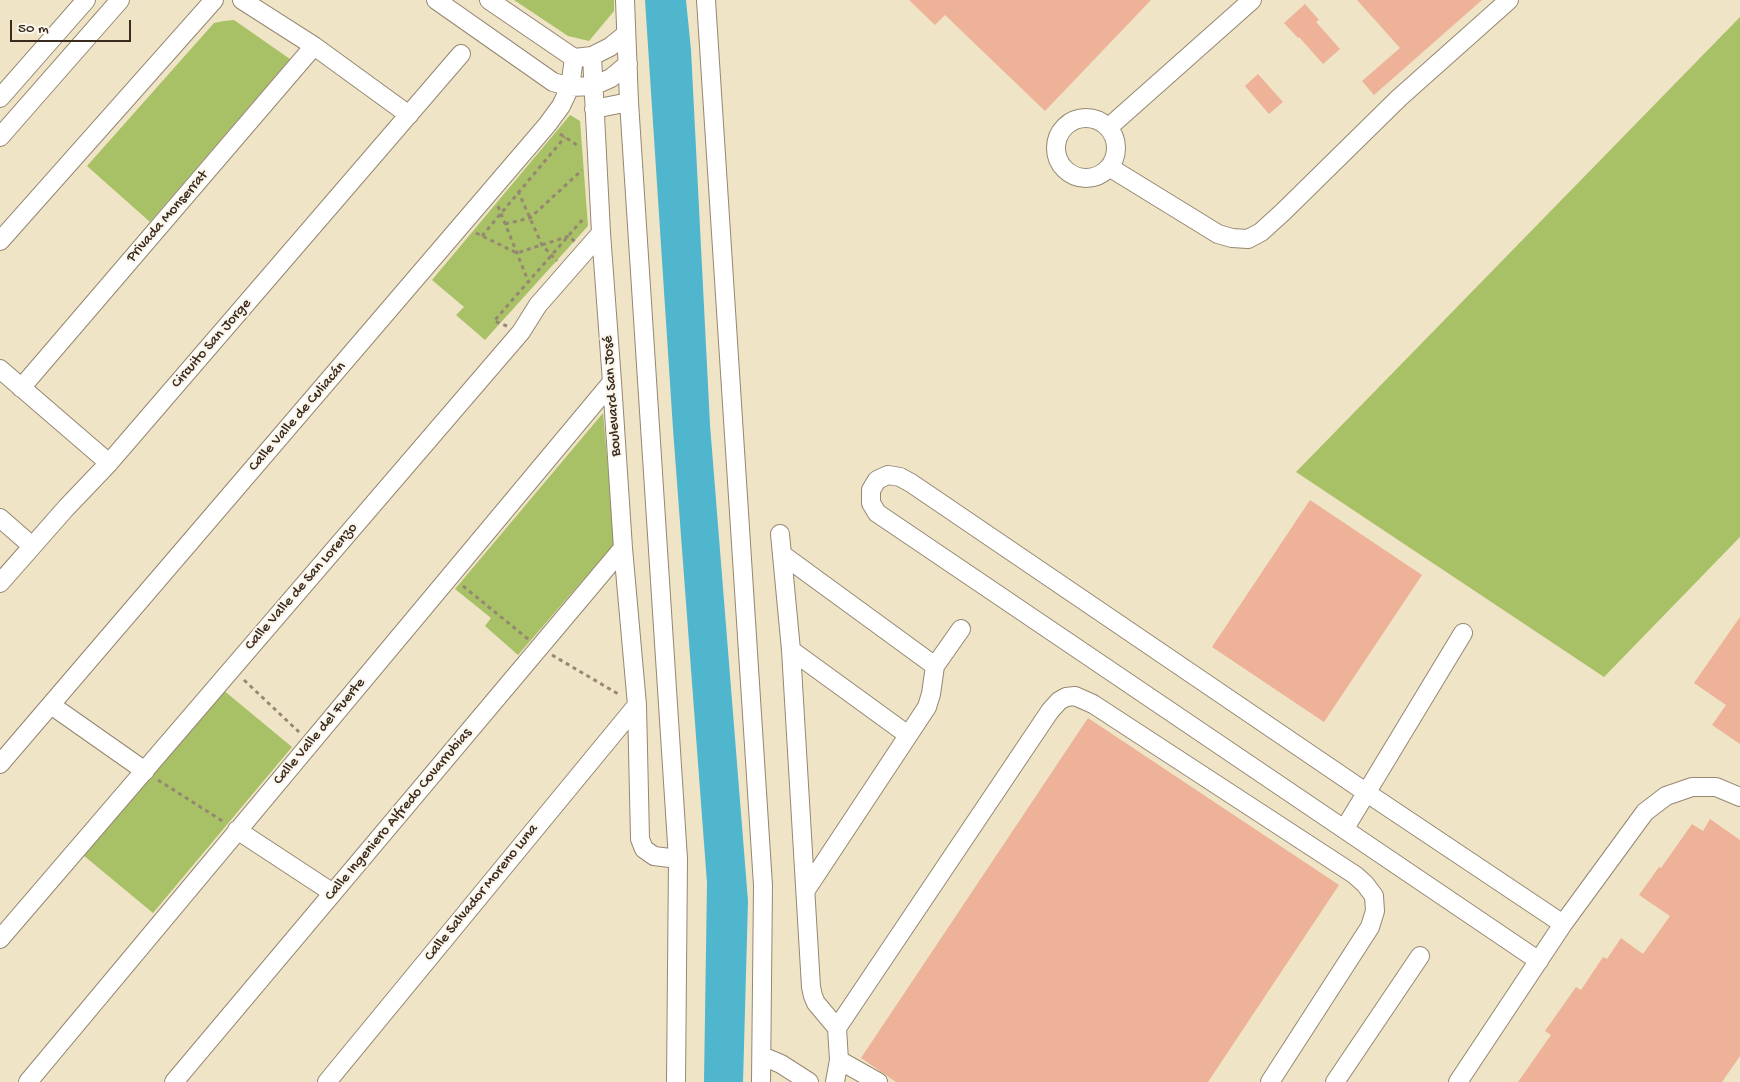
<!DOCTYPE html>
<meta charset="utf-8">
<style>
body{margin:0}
#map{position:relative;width:1740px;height:1082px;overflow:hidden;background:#efe4c6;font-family:"Gochi Hand",sans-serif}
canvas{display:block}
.scale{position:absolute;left:10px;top:20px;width:121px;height:22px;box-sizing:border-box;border:2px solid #3b2a1e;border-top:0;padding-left:6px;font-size:15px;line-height:18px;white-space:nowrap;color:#3b2a1e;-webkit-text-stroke:4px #fbf7ec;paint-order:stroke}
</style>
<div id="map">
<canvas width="1740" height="1082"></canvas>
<div class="scale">50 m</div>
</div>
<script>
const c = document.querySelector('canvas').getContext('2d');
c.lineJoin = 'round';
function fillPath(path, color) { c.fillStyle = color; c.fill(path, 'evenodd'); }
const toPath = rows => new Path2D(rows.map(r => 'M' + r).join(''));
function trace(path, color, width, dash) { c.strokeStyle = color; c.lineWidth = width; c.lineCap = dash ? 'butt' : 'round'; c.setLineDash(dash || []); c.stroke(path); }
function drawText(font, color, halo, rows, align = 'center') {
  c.font = font + ' "Gochi Hand",sans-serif'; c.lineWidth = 4.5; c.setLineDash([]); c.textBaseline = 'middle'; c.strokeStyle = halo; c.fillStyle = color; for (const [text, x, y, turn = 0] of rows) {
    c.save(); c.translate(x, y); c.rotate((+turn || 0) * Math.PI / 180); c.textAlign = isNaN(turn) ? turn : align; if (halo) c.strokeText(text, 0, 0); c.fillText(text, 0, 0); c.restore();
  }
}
fillPath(toPath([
 [514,0,614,0,614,11,589,41,568,36],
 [1740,17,1740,537,1604,677,1296,472],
 [234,20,290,59,150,222,87,166,214,23,224,21],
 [570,115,580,121,588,226,485,340,456,315,464,307,432,280],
 [603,413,615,543,518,655,485,626,491,618,455,589],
 [222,689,292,747,153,913,83,855]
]), '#a9c166');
fillPath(toPath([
 [645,0,686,0,691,50,710,425,748,901,743,1082,704,1082,707,883,673,429]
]), '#4fb6cd');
fillPath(toPath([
 [909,0,1151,0,1045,111,945,15,935,25],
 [1357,0,1482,0,1374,95,1362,81,1400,48],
 [1305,4,1319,20,1316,22,1340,49,1323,64,1299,37,1298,38,1284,23],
 [1258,74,1283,102,1269,114,1245,86],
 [1310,500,1422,575,1324,722,1212,647],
 [1740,617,1740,744,1712,725,1726,705,1694,683],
 [1088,718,1339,885,1208,1082,896,1082,861,1058],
 [1710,819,1740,840,1740,1056,1722,1082,1518,1082,1551,1035,1545,1031,1576,987,1581,990,1603,957,1607,959,1621,938,1643,954,1670,916,1639,895,1659,867,1661,868,1692,824,1703,831]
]), '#edb297');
const minor = toPath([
 [242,0,314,46,409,115],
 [436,0,553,82,570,87,593,86,611,78,628,64],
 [489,0,574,58,592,56,610,47,626,34],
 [625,0,629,102,678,859,676,1082],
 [706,0,763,885,761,1082],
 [592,56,601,233,612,382,623,548,637,705,640,839,644,849,654,856,678,859],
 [0,98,86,0],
 [594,109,629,102],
 '1056 148a30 30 0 1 1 60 0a30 30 0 1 1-60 0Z',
 [1109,127,1252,0],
 [0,137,120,0],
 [1109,167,1218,234,1232,238,1248,239,1261,232,1283,212,1399,98,1509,0],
 [0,241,214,0],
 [0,369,109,463],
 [21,388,314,46],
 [0,518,32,546],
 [780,534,791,650,811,987,813,996,816,1003,837,1028,839,1060,835,1082],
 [783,555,935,666],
 [0,583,66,508,109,463,461,54],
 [791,650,908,735],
 [51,705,145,771],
 [0,764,547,125,561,106,570,87,574,58],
 [1345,828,1463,633],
 [237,830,333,893],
 [806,890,927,707,931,694,935,666,961,629],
 [0,939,521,332,538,305,601,233],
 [1539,961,877,513,871,503,871,490,877,480,888,475,900,477,911,483,1367,793,1563,924],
 [837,1028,1050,711,1059,701,1066,697,1075,696,1093,704,1355,875,1365,884,1374,896,1375,911,1370,927,1270,1082],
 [762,1056,781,1064,809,1082],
 [839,1060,878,1082],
 [28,1082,612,382],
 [174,1082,623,548],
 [327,1082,637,705],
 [1335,1082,1420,956],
 [1458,1082,1563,924,1645,812,1666,796,1692,787,1716,787,1740,797]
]);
trace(minor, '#958772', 20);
trace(toPath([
 [560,134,580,147],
 [518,191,542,245,557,261],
 [498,206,529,283],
 [505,224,530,218,582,170],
 [476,233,517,253,569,236,575,242],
 [482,236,565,137],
 [507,326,494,321,584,218],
 [463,586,528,639],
 [552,655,620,695],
 [244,680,299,732],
 [158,780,224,822]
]), '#958772', 3, [4, 4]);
trace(minor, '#fff', 18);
drawText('15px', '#3b2a1e', '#fbf7ec', [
 ["Privada Monserrat",168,217,-49],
 ["Circuito San Jorge",212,344,-49],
 ["Boulevard San José",613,396,-94],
 ["Calle Valle de Culiacán",298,417,-49],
 ["Calle Valle de San Lorenzo",302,587,-49],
 ["Calle Valle del Fuerte",320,732,-50],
 ["Calle Ingeniero Alfredo Covarrubias",399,815,-50],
 ["Calle Salvador Moreno Luna",482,893,-51]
]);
</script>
